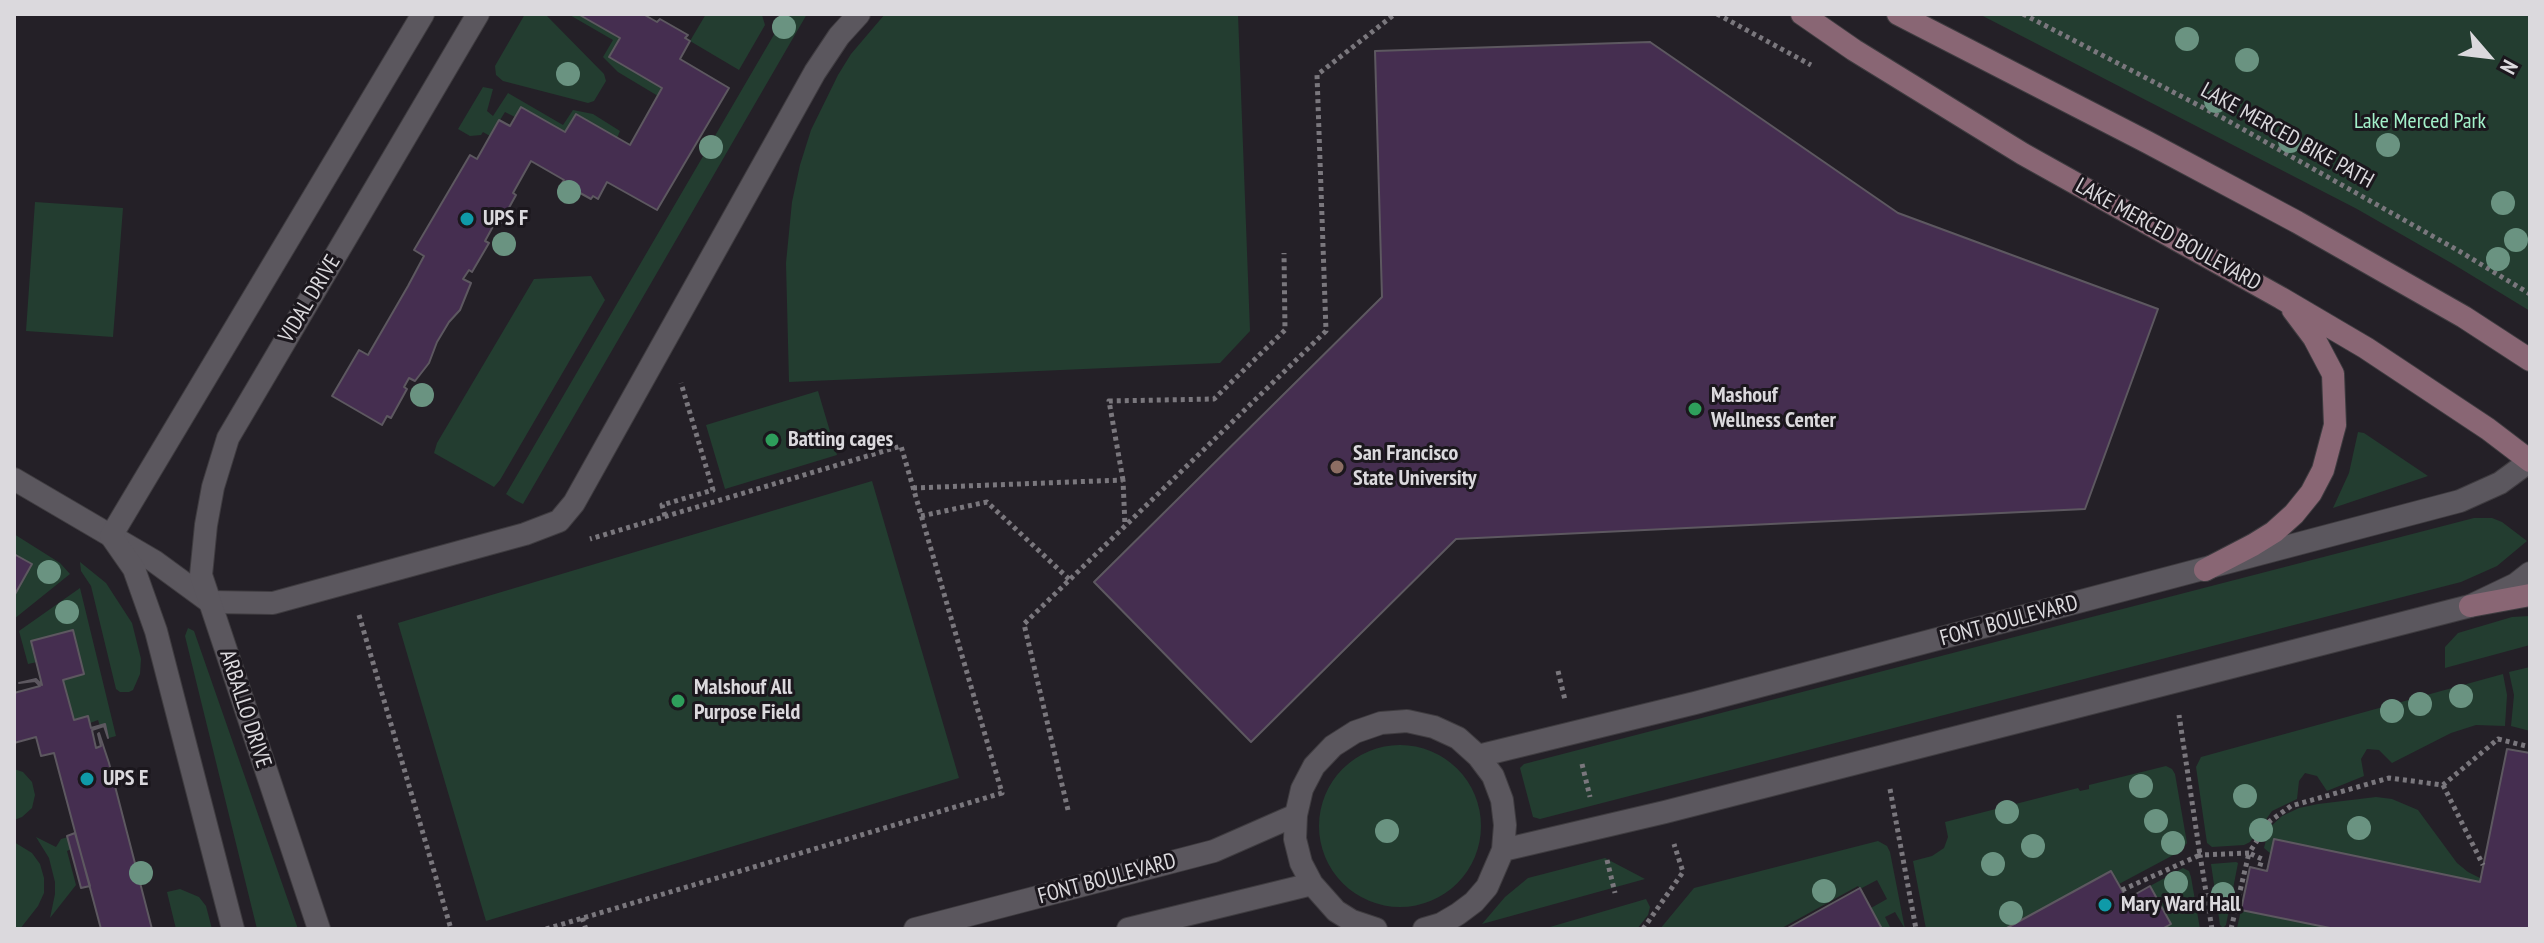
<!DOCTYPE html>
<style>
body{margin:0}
#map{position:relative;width:2544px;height:943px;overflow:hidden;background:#242027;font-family:"PT Sans Narrow",sans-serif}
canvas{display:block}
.frame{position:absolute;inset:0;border:16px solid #dbd9dd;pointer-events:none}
.north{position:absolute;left:2448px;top:16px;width:80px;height:80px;-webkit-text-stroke:6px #1b171d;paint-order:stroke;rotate:118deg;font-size:22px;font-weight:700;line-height:32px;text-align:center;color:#dbd9dd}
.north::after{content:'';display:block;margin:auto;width:28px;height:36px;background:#dbd9dd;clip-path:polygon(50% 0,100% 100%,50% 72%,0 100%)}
</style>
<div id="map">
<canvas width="2544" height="943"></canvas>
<div class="frame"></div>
<div class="north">N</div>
</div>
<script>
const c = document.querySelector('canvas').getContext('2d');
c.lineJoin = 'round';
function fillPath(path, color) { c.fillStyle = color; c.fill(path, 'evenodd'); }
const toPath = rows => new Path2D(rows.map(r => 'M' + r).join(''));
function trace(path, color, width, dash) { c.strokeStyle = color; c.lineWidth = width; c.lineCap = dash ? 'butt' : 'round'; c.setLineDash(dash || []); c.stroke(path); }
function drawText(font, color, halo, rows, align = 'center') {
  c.font = font + ' "PT Sans Narrow",sans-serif'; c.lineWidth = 6; c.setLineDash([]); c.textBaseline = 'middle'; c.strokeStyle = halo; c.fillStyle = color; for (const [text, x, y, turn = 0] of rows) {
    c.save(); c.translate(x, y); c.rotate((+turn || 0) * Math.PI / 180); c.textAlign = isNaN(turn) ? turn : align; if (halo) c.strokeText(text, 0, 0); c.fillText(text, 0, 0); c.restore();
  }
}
fillPath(toPath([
 [525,14,545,14,604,74,606,81,594,101,588,103,503,81,496,75,495,66],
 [568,14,578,14,620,38,609,57,662,88,658,96,618,72,603,57,613,40],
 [706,14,762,15,765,25,739,70,690,41],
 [786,14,807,14,523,504,515,500,506,494],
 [885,14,1238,14,1250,331,1220,363,789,382,786,263,792,202,800,165,811,130,838,75,851,54],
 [1979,14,2530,14,2530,311,2453,264,2357,209],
 [483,87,493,89,487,111,493,116,508,93,563,125,573,110,593,114,620,131,617,138,565,132,515,117,505,112,490,136,483,132,481,135,470,136,458,129],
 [35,202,123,208,113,337,26,331],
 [591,276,605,300,500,480,494,487,434,453,437,443,534,279],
 [818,391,837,455,725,489,706,425],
 [2358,432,2364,433,2428,476,2333,508,2349,473],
 [872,481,959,778,486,921,398,623],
 [2474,518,2492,518,2502,522,2527,541,2497,566,2461,582,1540,819,1533,817,1520,768,1524,764],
 [14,534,60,563,70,574,14,619,14,596,32,565,14,554],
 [80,562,106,583,132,623,141,659,140,674,133,690,129,692,120,692,116,689,91,586,81,571],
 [80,588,116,736,109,738,105,725,100,726,98,720,90,723,88,717,74,720,63,680,84,674,37,662,28,664,19,631],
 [2530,616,2530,645,2445,668,2445,647,2458,633,2512,617],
 [188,628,194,631,298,929,257,929,185,636],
 [2530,667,2530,731,2511,726,2514,695,2509,672],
 [2503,674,2507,695,2505,726,2476,725,2451,733,2392,763,2379,750,2367,749,2361,759,2364,776,2327,791,2317,776,2305,773,2299,781,2297,799,2272,811,2250,842,2244,845,2212,847,2207,843,2196,767,2201,757],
 '1319 826a81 81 0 1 1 162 0a81 81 0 1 1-162 0Z',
 [2166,766,2172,769,2175,774,2187,843,2179,852,2119,884,2111,871,2005,929,1926,929,1913,861,1932,856,1944,848,1948,837,1945,822,2078,788,2080,791,2089,789,2089,785],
 [14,769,23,772,32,782,35,795,32,808,22,817,14,820],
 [2376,797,2392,799,2418,810,2457,863,2468,872,2480,878,2480,882,2274,839,2271,854,2264,848,2269,828,2282,816,2299,808,2318,804],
 [36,837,56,847,61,839,68,837,71,849,67,851,76,885,50,918,55,894,55,882,49,858],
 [1878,841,1887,846,1890,852,1905,929,1895,912,1885,917,1891,929,1882,929,1871,908,1887,899,1877,880,1860,889,1858,886,1780,929,1660,929,1694,888],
 [14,842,32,853,40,864,44,878,44,893,38,906,20,929,14,929],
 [1605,858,1645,879,1482,924,1505,897,1528,878],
 [2236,862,2238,863,2226,925,2223,928,2220,925,2211,864],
 [2183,868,2189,871,2191,877,2200,929,2162,929,2170,924,2150,886],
 [180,889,199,897,206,906,212,929,176,929,167,892],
 [1646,899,1650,907,1648,915,1637,929,1543,929],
 [2241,910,2335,929,2240,929,2237,928]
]), '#233d30');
const building = toPath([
 [578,14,643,14,657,22,660,19,688,35,685,38,690,41,680,59,729,88,657,210,607,182,598,199,593,196,591,199,562,183,564,180,531,161,513,193,516,195,500,224,496,221,485,241,489,243,472,272,469,270,463,279,471,283,460,310,449,322,437,342,429,363,415,381,409,378,404,387,407,389,391,418,387,416,382,425,332,396,359,350,368,355,408,286,424,256,414,250,470,155,477,159,499,120,510,126,521,107,565,132,576,114,630,145,662,88,609,57,620,38,578,14],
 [1650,42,1898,213,2158,309,2085,509,1456,539,1251,742,1094,582,1382,297,1375,51,1650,42],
 [14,554,32,564,14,596,14,554],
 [73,630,84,674,63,680,74,720,88,716,91,728,105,724,108,738,104,726,92,730,96,748,101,746,98,734,99,733,109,763,152,929,101,929,54,753,41,756,36,737,14,743,14,693,40,686,35,681,19,683,36,679,42,685,31,641,73,630],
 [2507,749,2530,753,2530,929,2335,929,2241,910,2250,867,2267,871,2274,839,2480,882,2507,749],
 [75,833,90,886,81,888,67,836,75,833],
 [2111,871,2127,899,2150,886,2171,924,2162,929,2005,929,2111,871],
 [1860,888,1882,929,1786,929,1860,888]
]);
fillPath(building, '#452e50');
trace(building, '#5d5860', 2);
const service = toPath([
 [210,602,273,603,525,534,559,521,574,503,815,72,839,36,859,14]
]);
const minor = toPath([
 [14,479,154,561,210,602]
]);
const tertiary = toPath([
 [1478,756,1695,703,2460,501,2500,483,2530,461],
 [1503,850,1665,812,2470,606,2516,584,2530,573],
 [233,929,156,631,134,569,111,536,423,14],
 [319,929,201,575,206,525,213,487,228,438,478,14],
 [915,929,1214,851,1296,815],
 [1128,929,1312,884],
 [1376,929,1352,921,1336,911,1312,884,1301,863,1295,839,1296,815,1302,789,1314,766,1333,746,1355,732,1381,723,1407,721,1434,727,1458,738,1478,756,1493,776,1502,800,1505,825,1503,850,1487,887,1474,902,1458,914,1441,924,1424,929]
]);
const secondary = toPath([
 [1802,14,1854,50,2023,154,2281,298,2366,348,2488,429,2530,461],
 [1898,14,2147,142,2297,222,2464,317,2530,360],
 [2205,570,2253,545,2274,532,2294,514,2311,493,2323,470,2335,425,2333,374,2314,338,2293,310],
 [2470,606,2530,595]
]);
trace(service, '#3f3c40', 24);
trace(minor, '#3f3c40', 24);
trace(tertiary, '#3f3c40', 24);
trace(secondary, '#3f3c40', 24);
trace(toPath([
 [1717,14,1811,65],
 [2023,14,2223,118,2459,251,2530,294],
 [1123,480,1109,401,1214,399,1285,330,1284,253],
 [913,488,1123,480,1125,525],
 [665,516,662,505,713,490,681,383],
 [921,516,987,502,1070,580],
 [359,615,451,929],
 [1558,671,1565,700],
 [1582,764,1590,797],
 [2443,785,2483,865],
 [1890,789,1916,929],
 [1068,810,1024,624,1326,331,1317,75,1395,14],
 [1607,860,1615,893],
 [2122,890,2200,855,2179,715],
 [582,918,586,929],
 [546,929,1002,793,901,446,590,539],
 [1643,929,1683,872,1674,844],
 [2212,929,2200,855,2249,853,2270,821,2291,806,2389,778,2443,785,2498,739,2530,747],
 [2231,929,2249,853,2262,859,2259,869]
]), '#7a777d', 5, [4, 4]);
trace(service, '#5b575e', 22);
trace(minor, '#5b575e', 22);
trace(tertiary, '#5b575e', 22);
trace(secondary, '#896674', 22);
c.fillStyle = '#6a9381';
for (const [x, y] of [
 [784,27],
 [2187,39],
 [2247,60],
 [568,74],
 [2216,101],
 [2290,141],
 [2388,145],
 [711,147],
 [569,192],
 [2503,203],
 [2516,240],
 [504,244],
 [2498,259],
 [422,395],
 [49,572],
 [67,612],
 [2461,696],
 [2420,704],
 [2392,711],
 [2141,786],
 [2245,796],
 [2007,812],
 [2156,821],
 [2359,828],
 [2261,830],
 [1387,831],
 [2173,843],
 [2033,846],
 [1993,864],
 [141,873],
 [2176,883],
 [1824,891],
 [2223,894],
 [2011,913]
]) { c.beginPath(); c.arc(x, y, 12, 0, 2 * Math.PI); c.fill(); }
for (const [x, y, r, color] of [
 [467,219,8,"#0f9aa8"],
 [1695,409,8,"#2e9e5b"],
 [772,440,8,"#2e9e5b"],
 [1337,467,8,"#8d6e63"],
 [678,701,8,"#2e9e5b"],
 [87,779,8,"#0f9aa8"],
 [2105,905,8,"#0f9aa8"]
]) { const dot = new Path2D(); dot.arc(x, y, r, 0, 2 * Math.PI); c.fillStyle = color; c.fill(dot); trace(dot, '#1b171d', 3); }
drawText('22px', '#a3f1ca', '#1b171d', [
 ["Lake Merced Park",2420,122]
]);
drawText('22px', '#dbd9dd', '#1b171d', [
 ["LAKE MERCED BIKE PATH",2287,136,29],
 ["LAKE MERCED BOULEVARD",2168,235,29],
 ["VIDAL DRIVE",310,299,-59],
 ["FONT BOULEVARD",2009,621,-15],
 ["ARBALLO DRIVE",245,709,72],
 ["FONT BOULEVARD",1107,879,-15]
]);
drawText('bold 22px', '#dbd9dd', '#1b171d', [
 ["UPS F",483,219],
 ["Mashouf",1711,396],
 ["Wellness Center",1711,421],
 ["Batting cages",788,440],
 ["San Francisco",1353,454],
 ["State University",1353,479],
 ["Malshouf All",694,688],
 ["Purpose Field",694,713],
 ["UPS E",103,779],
 ["Mary Ward Hall",2121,905]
], 'left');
</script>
